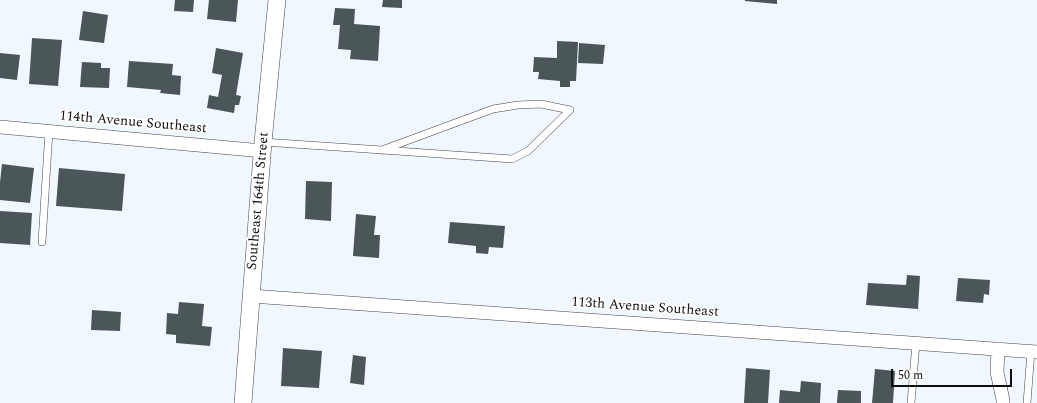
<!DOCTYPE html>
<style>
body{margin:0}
#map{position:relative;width:1037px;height:403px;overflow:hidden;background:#f0f7ff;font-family:Spectral,serif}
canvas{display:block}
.scale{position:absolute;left:891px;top:369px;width:121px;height:18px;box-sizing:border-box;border:2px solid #0f0f0f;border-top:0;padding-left:5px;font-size:12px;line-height:14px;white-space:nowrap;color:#0f0f0f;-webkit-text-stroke:3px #fff;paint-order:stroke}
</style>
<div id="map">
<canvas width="1037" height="403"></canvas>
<div class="scale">50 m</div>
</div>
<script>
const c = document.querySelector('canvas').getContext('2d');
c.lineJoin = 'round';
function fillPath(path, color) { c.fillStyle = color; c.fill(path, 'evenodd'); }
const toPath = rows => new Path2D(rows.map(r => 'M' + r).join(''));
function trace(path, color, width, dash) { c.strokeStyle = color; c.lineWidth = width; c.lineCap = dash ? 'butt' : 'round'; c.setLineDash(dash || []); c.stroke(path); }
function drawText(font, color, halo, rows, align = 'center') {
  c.font = font + ' Spectral,serif'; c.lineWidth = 4; c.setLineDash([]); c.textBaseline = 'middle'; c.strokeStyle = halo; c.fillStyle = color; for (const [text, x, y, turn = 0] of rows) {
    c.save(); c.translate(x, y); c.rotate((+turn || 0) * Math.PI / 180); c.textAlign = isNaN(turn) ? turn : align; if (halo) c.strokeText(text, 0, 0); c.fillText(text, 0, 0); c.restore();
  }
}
fillPath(toPath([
 [175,0,194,0,193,12,174,11],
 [209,0,238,0,236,22,207,19],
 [383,0,402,0,402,8,382,7],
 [745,0,777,0,777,4,745,1],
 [335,8,355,9,354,24,380,26,378,61,350,59,351,50,338,49,340,25,333,25],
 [83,11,108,15,104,43,79,40],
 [32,38,62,40,58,86,29,84],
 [557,41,578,42,576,81,570,81,570,87,560,87,560,81,538,79,539,72,533,72,534,57,557,58],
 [579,43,605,45,603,64,578,63],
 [216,48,243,53,236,95,241,96,239,105,235,105,234,113,207,108,209,95,218,97,222,75,212,73],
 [0,53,20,55,17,80,0,78],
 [129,61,173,64,172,75,181,76,180,95,160,93,161,90,127,87],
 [82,62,101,63,101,68,110,68,109,88,80,87],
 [2,164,34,168,30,203,0,200,0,182],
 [59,168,125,174,122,211,56,206],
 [306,181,332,182,331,221,305,219],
 [0,211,32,213,30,245,0,243],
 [356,214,376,216,374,235,380,235,379,258,353,256],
 [450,222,505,226,503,248,489,247,488,254,476,253,476,246,448,243],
 [907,275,920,276,918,309,866,305,868,283,906,285],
 [958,278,990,280,989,295,984,294,983,303,956,301],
 [179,302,204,304,202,326,212,327,210,346,176,343,176,335,166,334,167,313,178,314],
 [92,310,121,312,120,331,91,330],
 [283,348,322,351,319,388,281,386],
 [353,355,366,357,364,385,350,383],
 [746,368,770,370,768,403,744,403],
 [875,369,895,371,893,403,872,403],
 [801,381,821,383,820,403,779,403,780,390,800,392],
 [838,390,861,391,861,403,837,403]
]), '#4a5658');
const service = toPath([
 [263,142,382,150,498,158,512,159,528,151,570,110,541,104,518,105,493,109,382,150],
 [42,242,49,131],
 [911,403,916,343],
 [1027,403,1031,351]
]);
const minor = toPath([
 [0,127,263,151],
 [251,296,1037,352],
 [998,349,997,372,1003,400,1003,403]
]);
const tertiary = toPath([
 [243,403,263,142,277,0]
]);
trace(service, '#424242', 8);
trace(minor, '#424242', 14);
trace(tertiary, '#424242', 18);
trace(service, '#fff', 7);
trace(minor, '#fff', 13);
trace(tertiary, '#fff', 17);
drawText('14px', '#0f0f0f', '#fff', [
 ["114th Avenue Southeast",133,123,5],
 ["Southeast 164th Street",259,201,-85],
 ["113th Avenue Southeast",645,308,4]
]);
</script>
